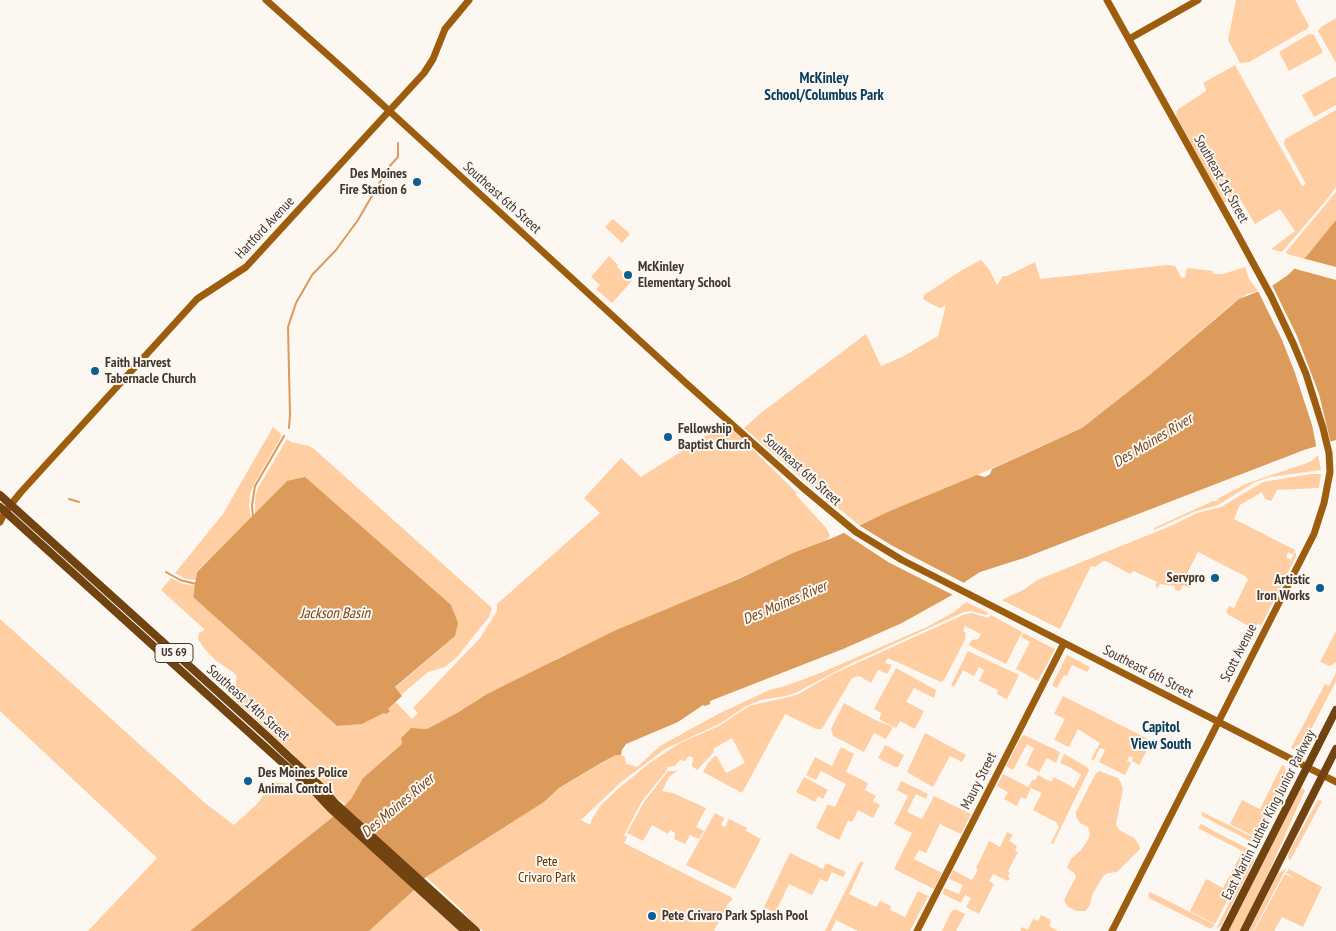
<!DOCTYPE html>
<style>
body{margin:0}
canvas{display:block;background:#fdf7f2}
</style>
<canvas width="1336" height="931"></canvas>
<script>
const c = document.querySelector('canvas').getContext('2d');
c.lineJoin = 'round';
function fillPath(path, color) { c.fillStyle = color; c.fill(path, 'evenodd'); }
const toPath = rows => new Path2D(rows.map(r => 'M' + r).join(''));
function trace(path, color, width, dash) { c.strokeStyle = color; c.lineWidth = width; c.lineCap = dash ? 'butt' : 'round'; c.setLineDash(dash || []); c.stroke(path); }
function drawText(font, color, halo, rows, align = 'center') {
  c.font = font + ' "PT Sans Narrow",sans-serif'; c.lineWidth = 4; c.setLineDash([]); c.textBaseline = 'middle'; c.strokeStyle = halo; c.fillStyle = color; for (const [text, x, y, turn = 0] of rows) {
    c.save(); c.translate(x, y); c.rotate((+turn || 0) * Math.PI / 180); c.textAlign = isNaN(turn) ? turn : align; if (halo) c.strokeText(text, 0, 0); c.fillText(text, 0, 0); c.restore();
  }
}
fillPath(toPath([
 [1236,0,1295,0,1309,26,1307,29,1249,62,1240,63,1228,40],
 [1336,18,1336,63,1318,31,1321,27],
 [1309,34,1314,35,1322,50,1322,53,1289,71,1279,52],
 [1235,65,1302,186,1306,184,1284,144,1285,139,1336,110,1336,187,1328,198,1282,252,1271,249,1295,231,1280,209,1255,224,1238,196,1224,203,1176,116,1177,110,1206,91,1206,89,1203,83],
 [1334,77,1336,77,1336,105,1314,117,1302,95],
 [1336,192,1336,220,1323,237,1305,259,1287,254,1286,252],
 [613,219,630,234,622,243,605,227],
 [609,256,618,265,617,267,632,281,612,303,596,289,600,285,591,277],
 [981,260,989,269,997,285,1003,276,1007,276,1035,262,1040,279,1167,265,1175,266,1181,277,1185,278,1187,268,1213,271,1213,274,1223,274,1245,267,1249,279,1258,291,1247,294,1231,305,1152,373,1082,428,964,481,859,525,806,482,744,428,762,412,866,334,881,366,902,357,938,336,946,305,941,308,931,304,923,299,924,295,962,270],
 [726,423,797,493,796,495,827,529,830,536,826,540,558,658,541,669,487,694,457,713,427,729,411,728,401,738,402,744,363,778,351,799,346,805,338,799,294,759,296,757,233,698,237,677,234,673,215,660,203,647,198,639,199,633,205,630,161,590,171,578,183,584,195,585,193,597,337,726,362,724,384,713,396,702,412,719,418,713,413,708,480,638,497,611,497,604,600,513,584,498,621,458,641,477],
 [273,427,281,434,280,439,255,482,250,494,249,507,251,518,197,571,196,580,186,579,175,573,223,514],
 [287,439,291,442,309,446,314,449,492,608,489,617,457,657,445,667,428,672,401,695,395,688,455,636,287,481,255,514,255,497,258,488],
 [1318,455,1321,470,1270,477,1255,482,1218,505,1196,511,1154,530,1154,528,1213,501,1219,501,1217,499,1248,483,1310,462],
 [1311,474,1321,474,1319,488,1277,490,1271,501,1265,499,1262,492,1240,505,1234,519,1295,550,1293,555,1288,552,1286,557,1290,559,1290,561,1296,551,1296,556,1263,622,1261,625,1258,624,1260,620,1254,629,1229,615,1226,612,1229,606,1234,608,1248,579,1245,576,1198,552,1183,581,1190,586,1189,588,1183,585,1180,591,1175,590,1175,586,1160,584,1158,588,1155,586,1157,582,1134,571,1130,574,1106,561,1103,561,1095,567,1091,566,1060,629,1002,600,1025,589,1037,580,1057,572,1173,525,1197,513,1221,507,1263,482],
 [966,602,989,613,986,615,971,611,964,612,848,665,797,692,786,696,761,700,746,706,721,723,665,749,620,783,581,820,590,825,592,819,601,805,619,788,651,762,680,743,719,726,749,706,797,695,833,674,963,615,972,613,988,618,991,615,1022,632,1006,664,970,646,969,644,972,640,978,639,981,634,965,626,963,631,966,633,965,640,944,680,941,682,888,658,885,663,892,665,887,674,878,670,871,683,859,676,852,678,822,729,816,729,785,714,742,793,703,772,708,763,716,755,726,773,745,763,732,738,713,749,714,752,697,770,692,766,693,758,689,756,685,761,680,760,675,766,667,767,667,770,642,801,624,835,627,837,624,843,731,897,732,900,728,904,714,931,483,931,472,922,462,910,426,877,544,802,559,788,616,755,621,755,625,757,626,765,627,764,637,767,660,746,720,713,772,689,782,687,818,674,927,627,954,612],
 [0,619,205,803,234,825,257,804,273,782,290,784,298,782,334,816,190,931,88,931,157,858,0,711],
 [1336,631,1336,662,1330,666,1320,662],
 [1023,633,1055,649,1038,681,1016,669,1030,642,1021,637],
 [968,651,1019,675,1007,699,997,694,998,690,979,681,984,670,979,667,974,676,963,670,954,687,951,685],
 [1067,655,1090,667,1087,672,1072,665,1067,676,1064,675,1057,688,1052,685],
 [896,668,936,690,934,698,914,688,906,702,924,711,915,729,900,721,896,728,879,719,882,713,874,709],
 [1336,673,1336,681,1305,741,1298,745,1294,749,1291,748,1325,684,1329,686],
 [1063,696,1152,741,1139,765,1132,761,1133,758,1129,756,1127,761,1131,763,1125,775,1099,762,1105,750,1100,748,1094,760,1091,759,1100,743,1078,729,1069,747,1054,740,1065,719,1054,714],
 [844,703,873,719,893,727,886,739,874,733,864,752,833,736,831,729],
 [925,733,966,755,962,762,950,756,933,787,907,772],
 [1024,735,1060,752,1056,763,1047,758,1039,772,1026,765,1034,748,1027,744,1013,770,1006,766,1022,736],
 [885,745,904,755,898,767,895,767,878,758],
 [841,747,854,754,846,772,868,783,865,790,876,796,873,801,880,805,873,818,858,810,852,822,848,821,839,840,816,828,828,804,835,807,846,784,821,771,816,780,806,775,815,757,832,766],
 [1064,754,1087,767,1089,770,1053,844,1051,843,1059,827,1056,822,1033,810,1042,793,1031,788,1026,799,1021,797,1017,806,1004,799,1008,792,997,786,1003,774,1028,787,1033,779,1035,780,1038,775,1051,782,1054,777,1074,788,1081,775,1071,768,1060,763],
 [1282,765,1285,766,1286,779,1284,790,1259,839,1230,824,1242,800,1260,809],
 [668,771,677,771,669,777,662,791,673,793,706,808,696,827,704,831,699,839,690,835,685,844,674,839,675,833,670,830,668,834,652,825,643,841,627,833,644,802],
 [1099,771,1118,778,1121,783,1123,789,1116,824,1119,830,1134,838,1139,845,1140,849,1117,872,1108,873,1103,876,1092,895,1090,905,1085,911,1077,911,1068,907,1064,900,1076,877,1074,873,1067,868,1071,859,1081,850,1088,840,1090,834,1088,827,1080,823,1076,817,1076,812,1095,775],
 [804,777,828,790,823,799,818,796,815,802,796,792],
 [901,781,928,794,926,799,916,794,907,812,922,819,934,796,971,814,961,834,940,824,926,853,919,850,914,859,942,873,934,889,894,869,912,833,894,824,908,796,897,790],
 [1301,788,1305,790,1268,874,1248,915,1240,931,1228,931],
 [1318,800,1322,801,1290,861,1288,857,1289,852],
 [1202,812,1229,825,1258,840,1256,844,1252,842,1202,816],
 [715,813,724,818,721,825,725,827,729,819,747,828,746,831,761,839,735,889,686,865],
 [1201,824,1252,851,1250,855,1198,828],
 [1007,832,1013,835,1009,841,1017,846,1015,851,1018,852,1008,871,1010,873,1008,877,1010,878,1008,881,993,874,989,881,994,884,979,914,966,907,971,898,965,895,961,903,943,894,944,888,959,894,963,885,949,879,953,870,972,880,978,870,976,868,989,841,1000,847],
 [1242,852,1250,856,1215,924,1190,911,1206,879,1223,888],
 [790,853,823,869,826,863,846,872,843,877,832,872,827,882,820,879,812,895,789,884,775,913,764,907],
 [1254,854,1254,861,1221,926,1216,929],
 [860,862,864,862,849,894,876,907,880,901,891,906,890,910,905,917,918,891,928,896,910,931,858,931,836,920,831,931,825,931],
 [1286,869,1253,931,1249,931,1278,873],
 [1289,869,1322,887,1303,927,1282,917,1274,931,1254,931,1285,874,1298,880,1286,873],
 [414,890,459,931,369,931,405,898],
 [1150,892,1190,912,1215,925,1211,929,1149,898,1148,895],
 [955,909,965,914,956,931,942,931,951,912],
 [1041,915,1051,920,1049,926,1058,931,1020,931,1022,927,1028,930,1033,919,1038,921]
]), '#ffcea2');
fillPath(toPath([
 [1336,220,1336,440,1304,450,1024,558,980,572,966,581,952,595,902,623,843,649,710,701,710,704,705,706,703,705,678,722,626,744,622,750,621,755,616,755,601,763,559,788,544,802,426,877,414,890,369,931,190,931,334,816,351,799,363,778,402,744,401,738,411,728,427,729,457,713,487,694,614,631,741,578,793,553,835,537,890,511,977,475,985,477,990,474,992,469,1082,428,1152,373,1239,299,1272,286,1288,275,1306,257],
 [305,477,451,605,458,623,455,636,395,687,402,696,388,709,390,711,386,714,384,713,362,724,337,726,193,597,197,572,287,481]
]), '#dc9a5b');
fillPath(toPath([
 [1302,258,1336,267,1336,280,1292,268],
 [1271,283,1297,336,1319,394,1331,444,1317,450,1312,425,1295,373,1282,340,1257,289],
 [857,524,891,545,966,584,955,596,888,562,841,531]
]), '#fdf7f2');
trace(toPath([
 [289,428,290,415,288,327,296,303,312,275,336,250,358,220,388,168,398,157,398,143],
 [69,499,79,502],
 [253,517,252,505,255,486,284,436],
 [166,572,180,580,196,584]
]), '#dc9a5b', 2);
trace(toPath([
 [266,0,348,73,687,384,802,487,856,532,902,560,1336,782],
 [1107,0,1234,228,1271,296,1293,343,1306,374,1323,428,1329,453,1330,472,1324,503,1314,534,1112,931],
 [1129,39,1198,0],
 [0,522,5,512,21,492,197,299,246,267,424,73,433,59,445,29,469,0],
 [917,931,1064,643]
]), '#9d5d0f', 7);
trace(toPath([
 [0,495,268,737,321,787,335,803,476,931],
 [0,507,316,793,330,808,465,931],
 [1224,931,1336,710],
 [1244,931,1336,749]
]), '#704311', 8);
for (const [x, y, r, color] of [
 [417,182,5,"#0d5f91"],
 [628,275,5,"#0d5f91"],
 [95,371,5,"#0d5f91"],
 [668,437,5,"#0d5f91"],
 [1215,578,5,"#0d5f91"],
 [1320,588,5,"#0d5f91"],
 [248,781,5,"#0d5f91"],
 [652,916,5,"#0d5f91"]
]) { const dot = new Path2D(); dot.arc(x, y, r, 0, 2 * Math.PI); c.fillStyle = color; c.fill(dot); trace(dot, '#fdf7f2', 2); }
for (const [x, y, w] of [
 [174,653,38]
]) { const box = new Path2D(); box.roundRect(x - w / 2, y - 9.5, w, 19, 4); c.fillStyle = '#fdf7f2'; c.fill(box); trace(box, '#41362c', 1); }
drawText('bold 12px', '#41362c', null, [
 ["US 69",174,653]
]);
drawText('bold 14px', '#41362c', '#fdf7f2', [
 ["Des Moines",407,174,"right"],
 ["Fire Station 6",407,190,"right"],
 ["McKinley",638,267],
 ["Elementary School",638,283],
 ["Faith Harvest",105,363],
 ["Tabernacle Church",105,379],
 ["Fellowship",678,429],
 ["Baptist Church",678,445],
 ["Servpro",1205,578,"right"],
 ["Artistic",1310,580,"right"],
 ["Iron Works",1310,596,"right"],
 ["Des Moines Police",258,773],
 ["Animal Control",258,789],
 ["Pete Crivaro Park Splash Pool",662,916]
], 'left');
drawText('14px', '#41362c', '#fdf7f2', [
 ["Southeast 1st Street",1221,179,61],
 ["Southeast 6th Street",502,198,42],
 ["Hartford Avenue",265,228,-47],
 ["Southeast 6th Street",802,470,42],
 ["Scott Avenue",1239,653,-63],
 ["Southeast 6th Street",1148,672,27],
 ["Southeast 14th Street",248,703,42],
 ["Maury Street",979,781,-63],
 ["East Martin Luther King Junior Parkway",1269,815,-63]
]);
drawText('14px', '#5d3300', '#fdf7f2', [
 ["Pete",547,862],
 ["Crivaro Park",547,878]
]);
drawText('bold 15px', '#073e60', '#fdf7f2', [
 ["McKinley",824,79],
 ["School/Columbus Park",824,96],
 ["Capitol",1161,728],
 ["View South",1161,745]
]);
drawText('italic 15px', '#734718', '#fdf7f2', [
 ["Des Moines River",1153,441,-31],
 ["Des Moines River",785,603,-23],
 ["Jackson Basin",335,614],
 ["Des Moines River",398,806,-40]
]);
</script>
